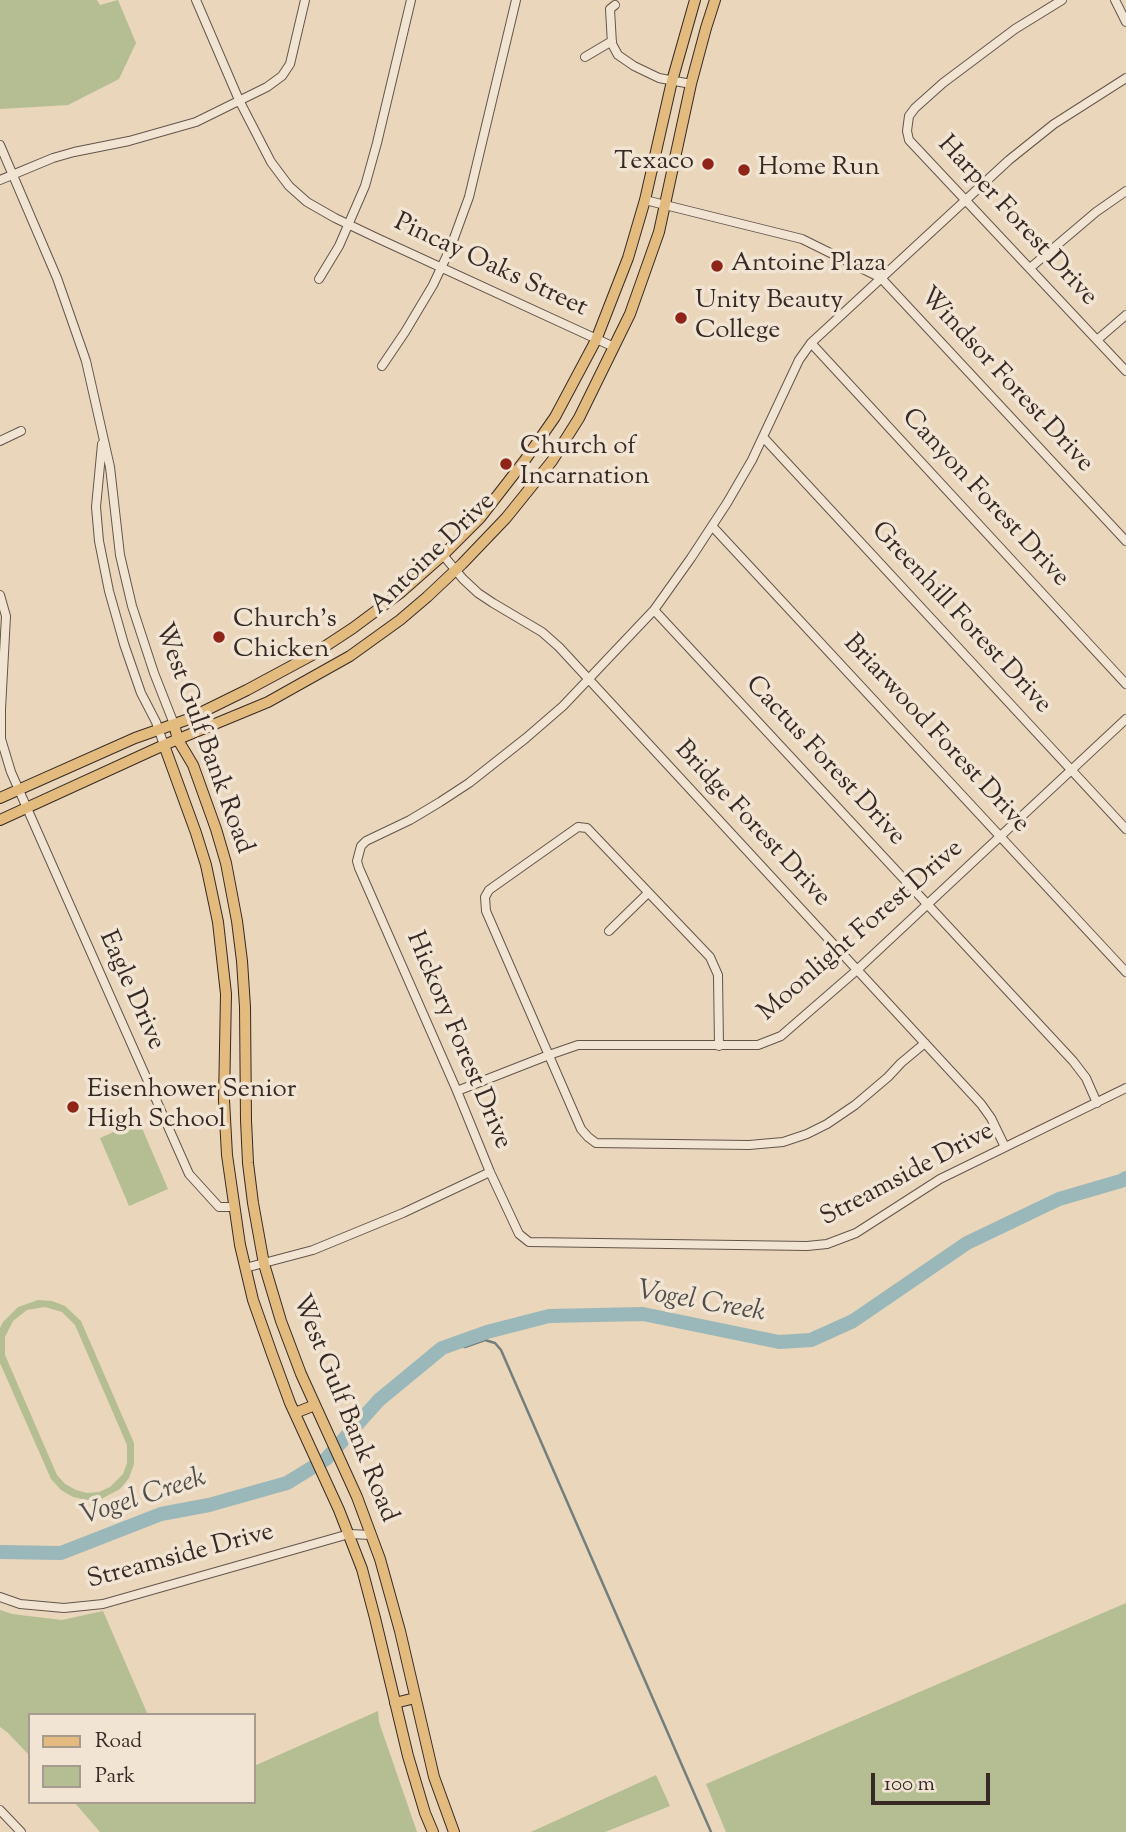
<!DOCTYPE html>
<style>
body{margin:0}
#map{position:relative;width:1126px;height:1832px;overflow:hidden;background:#e9d6bb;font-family:"Sorts Mill Goudy",serif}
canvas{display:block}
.legend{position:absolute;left:28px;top:1713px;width:228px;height:91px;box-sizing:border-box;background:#f1e4d3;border:2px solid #a79a8e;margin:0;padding:9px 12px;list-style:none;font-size:21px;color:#372a26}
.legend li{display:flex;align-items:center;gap:14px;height:35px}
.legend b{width:35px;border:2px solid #a79a8e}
.scale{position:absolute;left:871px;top:1773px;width:119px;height:32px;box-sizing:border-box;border:4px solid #372a26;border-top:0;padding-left:9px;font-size:21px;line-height:24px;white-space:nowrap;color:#372a26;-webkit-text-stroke:5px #f1e4d3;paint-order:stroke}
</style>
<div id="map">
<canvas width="1126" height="1832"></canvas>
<ul class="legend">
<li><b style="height:9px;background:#e4bb7e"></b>Road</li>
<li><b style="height:19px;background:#b4be92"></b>Park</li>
</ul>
<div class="scale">100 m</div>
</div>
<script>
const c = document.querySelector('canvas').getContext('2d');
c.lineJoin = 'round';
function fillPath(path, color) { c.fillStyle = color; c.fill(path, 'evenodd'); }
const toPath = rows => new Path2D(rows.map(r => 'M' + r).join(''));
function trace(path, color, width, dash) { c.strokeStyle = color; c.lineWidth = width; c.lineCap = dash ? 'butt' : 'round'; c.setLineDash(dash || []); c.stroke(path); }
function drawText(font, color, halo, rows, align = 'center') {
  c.font = font + ' "Sorts Mill Goudy",serif'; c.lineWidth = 7; c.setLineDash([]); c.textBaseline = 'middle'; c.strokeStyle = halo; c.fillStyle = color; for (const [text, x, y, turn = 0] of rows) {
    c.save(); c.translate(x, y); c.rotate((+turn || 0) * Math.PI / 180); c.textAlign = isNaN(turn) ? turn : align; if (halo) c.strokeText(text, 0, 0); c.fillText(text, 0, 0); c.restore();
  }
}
fillPath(toPath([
 [0,0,97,0,100,5,118,0,136,43,119,79,68,105,0,109],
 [139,1121,168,1189,129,1206,100,1138],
 [38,1300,52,1301,65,1306,81,1321,134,1443,134,1464,129,1478,120,1489,101,1499,87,1500,73,1497,61,1490,51,1479,0,1363,0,1328,3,1322,18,1307],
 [45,1307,62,1312,75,1325,127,1445,127,1463,123,1474,110,1487,99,1492,87,1493,76,1490,65,1484,57,1475,5,1355,5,1337,13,1321,27,1310],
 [1126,1603,1126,1832,726,1832,706,1784],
 [0,1610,12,1614,62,1620,103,1611,148,1715,30,1715,30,1756,7,1732,0,1727],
 [378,1711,379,1722,417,1832,100,1832,74,1802,254,1802,254,1766],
 [656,1775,670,1806,605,1832,531,1832]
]), '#b4be92');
trace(toPath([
 [454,1344,465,1347,485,1340,495,1343,501,1350,711,1832]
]), '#727f7e', 2.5);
trace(toPath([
 [0,1552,61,1553,161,1514,209,1505,287,1483,326,1459,379,1400,442,1348,487,1332,549,1316,643,1314,779,1342,811,1340,853,1321,967,1243,1059,1199,1121,1181,1126,1178]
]), '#9ab7b9', 14);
const minor = toPath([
 [196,0,239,100,271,162,289,186,307,202,335,218,377,238,614,347],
 [1062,0,1015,29,943,83,915,108,909,116,907,131,909,140,1126,371],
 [1115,0,1126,22],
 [615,5,610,9,612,44,618,55,634,66,659,78,691,84],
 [585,57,612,41],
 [1126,78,1054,124,1009,160,811,343,799,360,752,460,727,503,691,558,654,610,563,706,526,738,469,783,440,802,410,820,366,841,361,846,357,861,359,868,457,1091,490,1172,519,1234,529,1242,807,1246,827,1244,856,1233,940,1179,1126,1088],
 [0,145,57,278,86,361,110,467,120,555,132,606,154,673,174,724],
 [0,180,53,158,74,152,129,141,196,122,267,87,282,76,290,64,305,0],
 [645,200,802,239,881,278,1126,541],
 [1030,268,1096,212,1126,191],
 [319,279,339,246,365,186,377,143,411,0],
 [1097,340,1126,315],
 [811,343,1126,684],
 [382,366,405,332,433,285,450,249,469,197,516,0],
 [763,437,1126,829],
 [0,441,21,431],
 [102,444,96,507,99,541,109,591,124,644,141,693,156,722,164,745],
 [712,526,1126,972],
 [443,555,463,579,478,593,493,603,542,632,559,647,981,1104,991,1118,1005,1147],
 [0,595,6,616,1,709,1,739,11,772,189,1174,219,1207,234,1207],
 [654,610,1073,1061,1086,1078,1097,1103],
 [609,931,648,893],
 [719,1046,718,975,710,957,587,828,578,827,489,890,485,897,486,911,581,1129,588,1137,596,1143,749,1145,783,1142,807,1134,827,1124,855,1105,888,1077,901,1063,925,1043],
 [457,1091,549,1055,578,1045,758,1045,781,1036,857,970,1126,719],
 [245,1268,313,1250,403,1213,490,1172],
 [0,1597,20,1604,64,1608,103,1604,349,1534,371,1535],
 [0,1810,21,1832]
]);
const major = toPath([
 [174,724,178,740,193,765,216,829,226,863,237,921,242,961,245,1007,246,1120,248,1163,253,1203,264,1264,281,1321,301,1374,357,1497,380,1559,400,1631,434,1777,454,1832],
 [164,745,196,833,206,865,218,922,226,994,224,1100,227,1155,240,1245,253,1300,272,1354,290,1403,339,1510,362,1569,375,1618,408,1756,425,1813,433,1832],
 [0,798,135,738,186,720,247,690,312,655,353,628,400,593,443,555,480,518,525,460,555,417,596,340,628,258,645,200,672,81,695,0],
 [0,820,164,745,268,702,350,656,400,620,427,597,462,564,506,518,552,461,579,418,630,314,659,232,691,84,706,28,715,0],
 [295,1413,315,1405],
 [395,1703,415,1698]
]);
trace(minor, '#64554b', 10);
trace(major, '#372a26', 12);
trace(minor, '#f1e4d3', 8);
trace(major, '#e4bb7e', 10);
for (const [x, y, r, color] of [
 [708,164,7,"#8f2418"],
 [744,170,7,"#8f2418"],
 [717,266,7,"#8f2418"],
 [681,318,7,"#8f2418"],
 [506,464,7,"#8f2418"],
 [219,637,7,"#8f2418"],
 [73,1107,7,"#8f2418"]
]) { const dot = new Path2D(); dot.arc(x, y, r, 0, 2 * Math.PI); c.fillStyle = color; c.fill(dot); trace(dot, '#f1e4d3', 2.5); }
drawText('26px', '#372a26', '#f1e4d3', [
 ["Texaco",694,164,"right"],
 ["Home Run",758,170],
 ["Antoine Plaza",731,266],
 ["Unity Beauty",695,303],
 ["College",695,333],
 ["Church of",520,449],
 ["Incarnation",520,479],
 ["Church's",233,622],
 ["Chicken",233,652],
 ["Eisenhower Senior",87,1092],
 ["High School",87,1122]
], 'left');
drawText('26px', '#372a26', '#f1e4d3', [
 ["Harper Forest Drive",1016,222,47],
 ["Pincay Oaks Street",490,267,25],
 ["Windsor Forest Drive",1005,381,47],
 ["Canyon Forest Drive",984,499,47],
 ["Antoine Drive",434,555,-44],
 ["Greenhill Forest Drive",960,619,47],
 ["Briarwood Forest Drive",935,735,47],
 ["West Gulf Bank Road",202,739,70],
 ["Cactus Forest Drive",824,762,47],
 ["Bridge Forest Drive",751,825,47],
 ["Moonlight Forest Drive",862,932,-41],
 ["Eagle Drive",130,991,66],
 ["Hickory Forest Drive",457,1041,67],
 ["Streamside Drive",908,1176,-28],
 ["West Gulf Bank Road",343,1409,68],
 ["Streamside Drive",181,1558,-15]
]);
drawText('italic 28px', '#504d4b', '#f1e4d3', [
 ["Vogel Creek",701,1304,10],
 ["Vogel Creek",144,1499,-18]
]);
</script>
